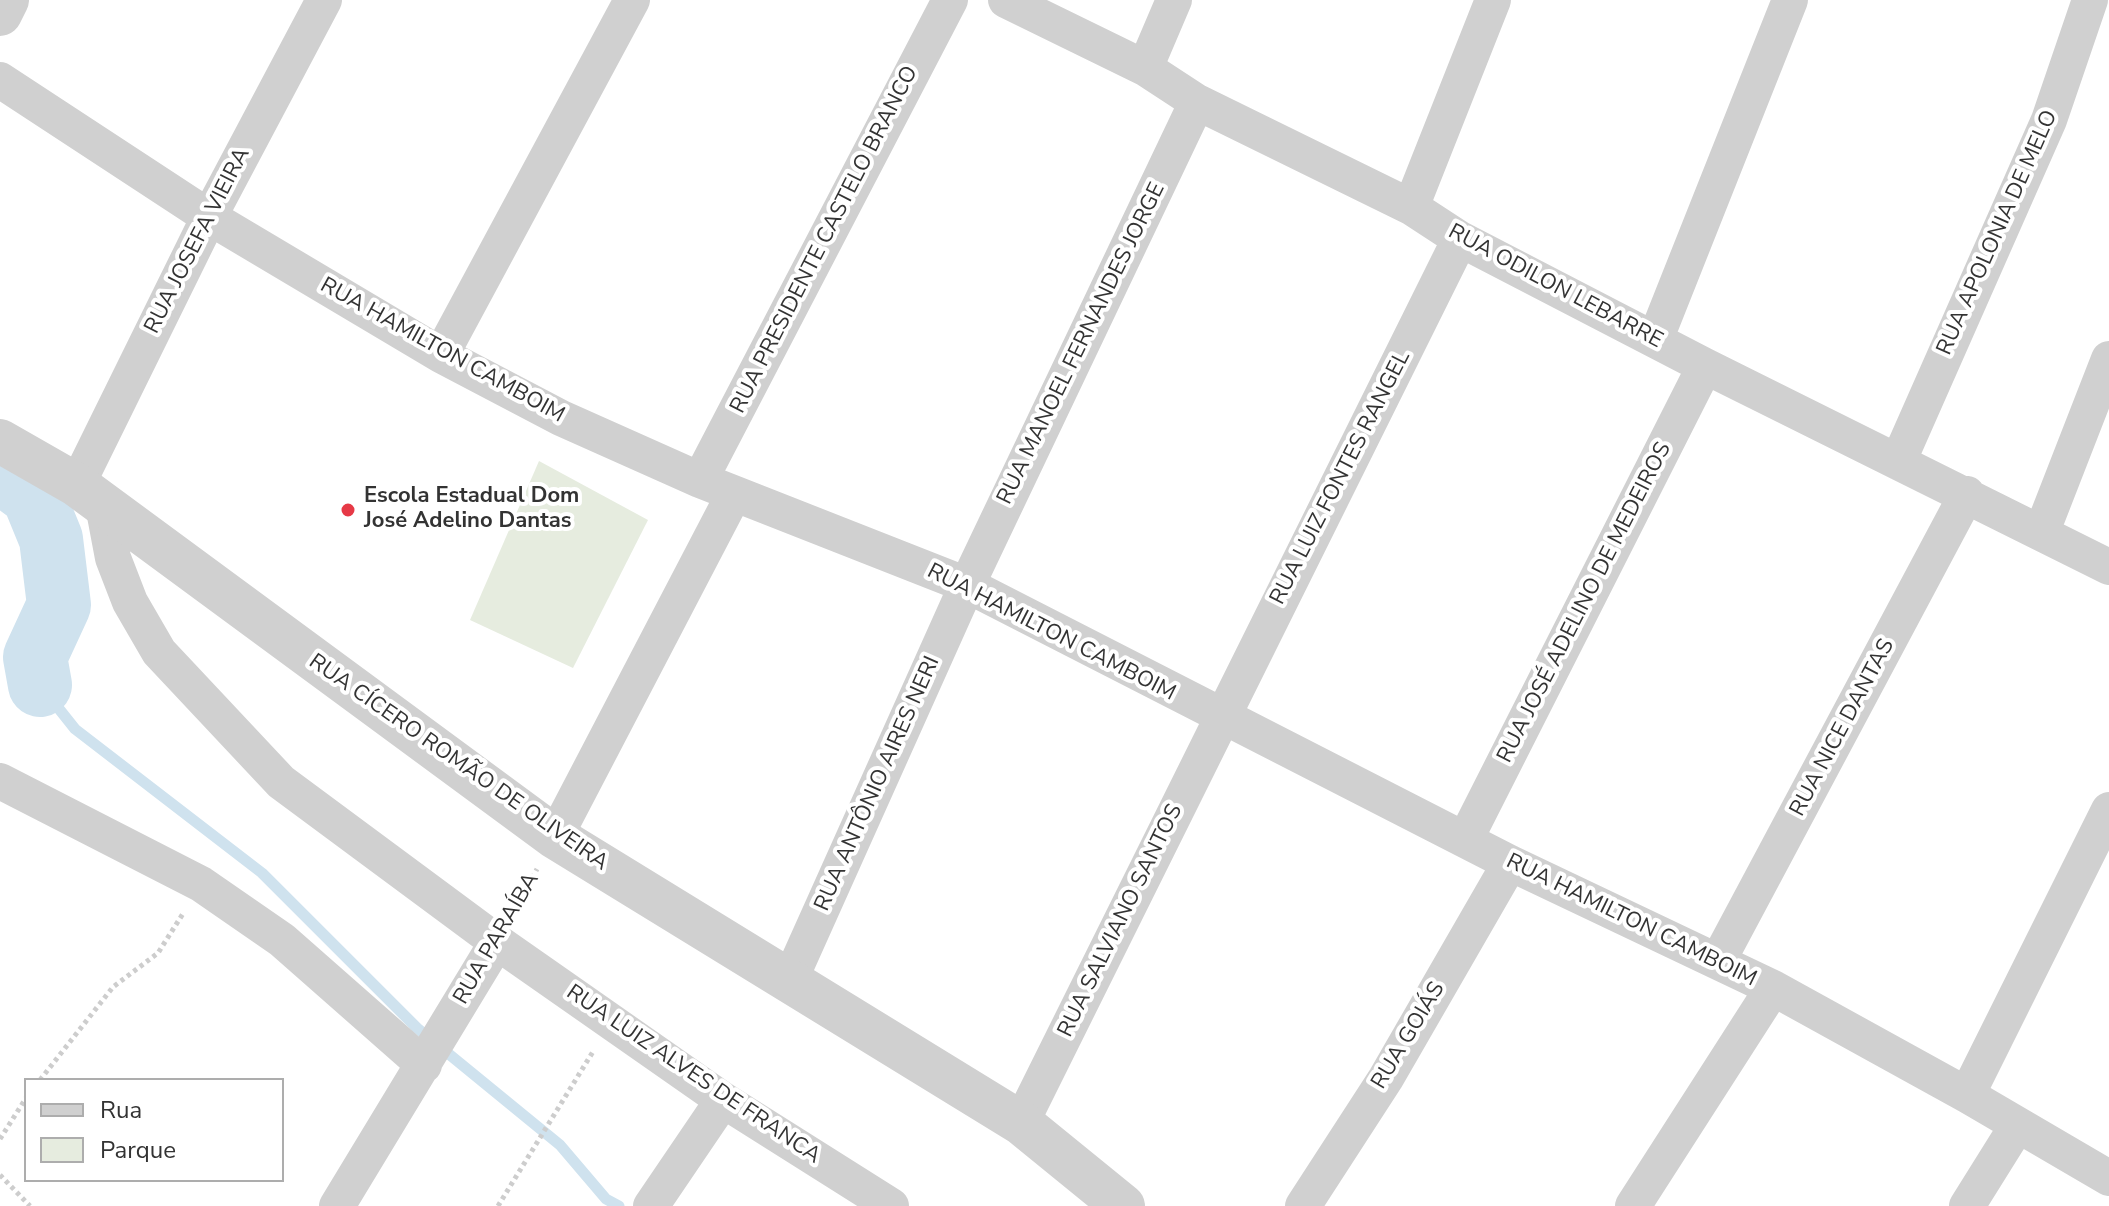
<!DOCTYPE html>
<meta charset="utf-8">
<style>
body{margin:0}
#map{position:relative;width:2109px;height:1206px;overflow:hidden;background:#fff;font-family:"Nunito Sans",sans-serif}
canvas{display:block}
.legend{position:absolute;left:24px;top:1078px;width:260px;height:104px;box-sizing:border-box;background:#fff;border:2px solid #adadad;margin:0;padding:10px 14px;list-style:none;font-size:24px;color:#333}
.legend li{display:flex;align-items:center;gap:16px;height:40px}
.legend b{width:40px;border:2px solid #adadad}
</style>
<div id="map">
<canvas width="2109" height="1206"></canvas>
<ul class="legend">
<li><b style="height:10px;background:#d0d0d0"></b>Rua</li>
<li><b style="height:22px;background:#e6ecdf"></b>Parque</li>
</ul>
</div>
<script>
const c = document.querySelector('canvas').getContext('2d');
c.lineJoin = 'round';
function fillPath(path, color) { c.fillStyle = color; c.fill(path, 'evenodd'); }
const toPath = rows => new Path2D(rows.map(r => 'M' + r).join(''));
function trace(path, color, width, dash) { c.strokeStyle = color; c.lineWidth = width; c.lineCap = dash ? 'butt' : 'round'; c.setLineDash(dash || []); c.stroke(path); }
function drawText(font, color, halo, rows, align = 'center') {
  c.font = font + ' "Nunito Sans",sans-serif'; c.lineWidth = 8; c.setLineDash([]); c.textBaseline = 'middle'; c.strokeStyle = halo; c.fillStyle = color; for (const [text, x, y, turn = 0] of rows) {
    c.save(); c.translate(x, y); c.rotate((+turn || 0) * Math.PI / 180); c.textAlign = isNaN(turn) ? turn : align; if (halo) c.strokeText(text, 0, 0); c.fillText(text, 0, 0); c.restore();
  }
}
fillPath(toPath([
 [539,461,648,520,573,668,470,620]
]), '#e6ecdf');
trace(toPath([
 [40,685,75,729,262,873,417,1028,560,1145,606,1199,619,1206]
]), '#cfe2ee', 11);
trace(toPath([
 [0,471,33,495,51,539,59,605,35,657,40,685]
]), '#cfe2ee', 64);
trace(toPath([
 [513,913,537,869],
 [40,1080,113,987,158,953,184,912],
 [0,1139,26,1098],
 [0,1175,30,1206],
 [498,1206,594,1050]
]), '#cdcdcd', 5, [4, 4]);
trace(toPath([
 [1006,0,1145,68,1197,102,1411,207,1460,239,1705,366,2109,567],
 [1145,68,1174,0],
 [0,80,209,217,441,355,561,418,700,480,967,585,1510,863,1773,988,1967,1095,2109,1178],
 [1411,207,1493,0],
 [1655,340,1790,0],
 [441,355,632,0],
 [1898,462,2049,120,2090,0],
 [700,480,950,0],
 [77,485,209,217,324,0],
 [103,505,113,558,130,602,159,652,281,782,497,942,723,1100,891,1206],
 [2042,531,2109,359],
 [0,781,201,884,282,940,424,1065],
 [555,837,734,494],
 [1465,840,1705,366],
 [1718,961,1967,494],
 [789,982,967,585,1197,102],
 [1967,1095,2109,810],
 [1021,1123,1460,239],
 [337,1206,497,942],
 [651,1206,723,1100],
 [1303,1206,1386,1078,1510,863],
 [1633,1206,1773,988],
 [1967,1206,2017,1126]
]), '#d0d0d0', 36);
trace(toPath([
 [0,14,7,0],
 [0,441,77,485,555,837,1021,1123,1123,1206]
]), '#d0d0d0', 44);
for (const [x, y, r, color] of [
 [348,510,8,"#e63946"]
]) { const dot = new Path2D(); dot.arc(x, y, r, 0, 2 * Math.PI); c.fillStyle = color; c.fill(dot); trace(dot, '#fff', 3); }
drawText('22px', '#333', '#fff', [
 ["RUA APOLONIA DE MELO",1998,233,-66],
 ["RUA PRESIDENTE CASTELO BRANCO",825,240,-63],
 ["RUA JOSEFA VIEIRA",198,241,-63],
 ["RUA ODILON LEBARRE",1555,287,28],
 ["RUA MANOEL FERNANDES JORGE",1082,344,-64],
 ["RUA HAMILTON CAMBOIM",442,351,29],
 ["RUA LUIZ FONTES RANGEL",1341,478,-63],
 ["RUA JOSÉ ADELINO DE MEDEIROS",1585,603,-63],
 ["RUA HAMILTON CAMBOIM",1051,633,27],
 ["RUA NICE DANTAS",1843,728,-62],
 ["RUA CÍCERO ROMÃO DE OLIVEIRA",458,763,35],
 ["RUA ANTÔNIO AIRES NERI",878,784,-66],
 ["RUA SALVIANO SANTOS",1121,921,-64],
 ["RUA HAMILTON CAMBOIM",1631,921,26],
 ["RUA PARAÍBA",497,939,-60],
 ["RUA GOIÁS",1409,1036,-59],
 ["RUA LUIZ ALVES DE FRANCA",693,1075,34]
]);
drawText('bold 22px', '#333', '#fff', [
 ["Escola Estadual Dom",364,497],
 ["José Adelino Dantas",364,522]
], 'left');
</script>
